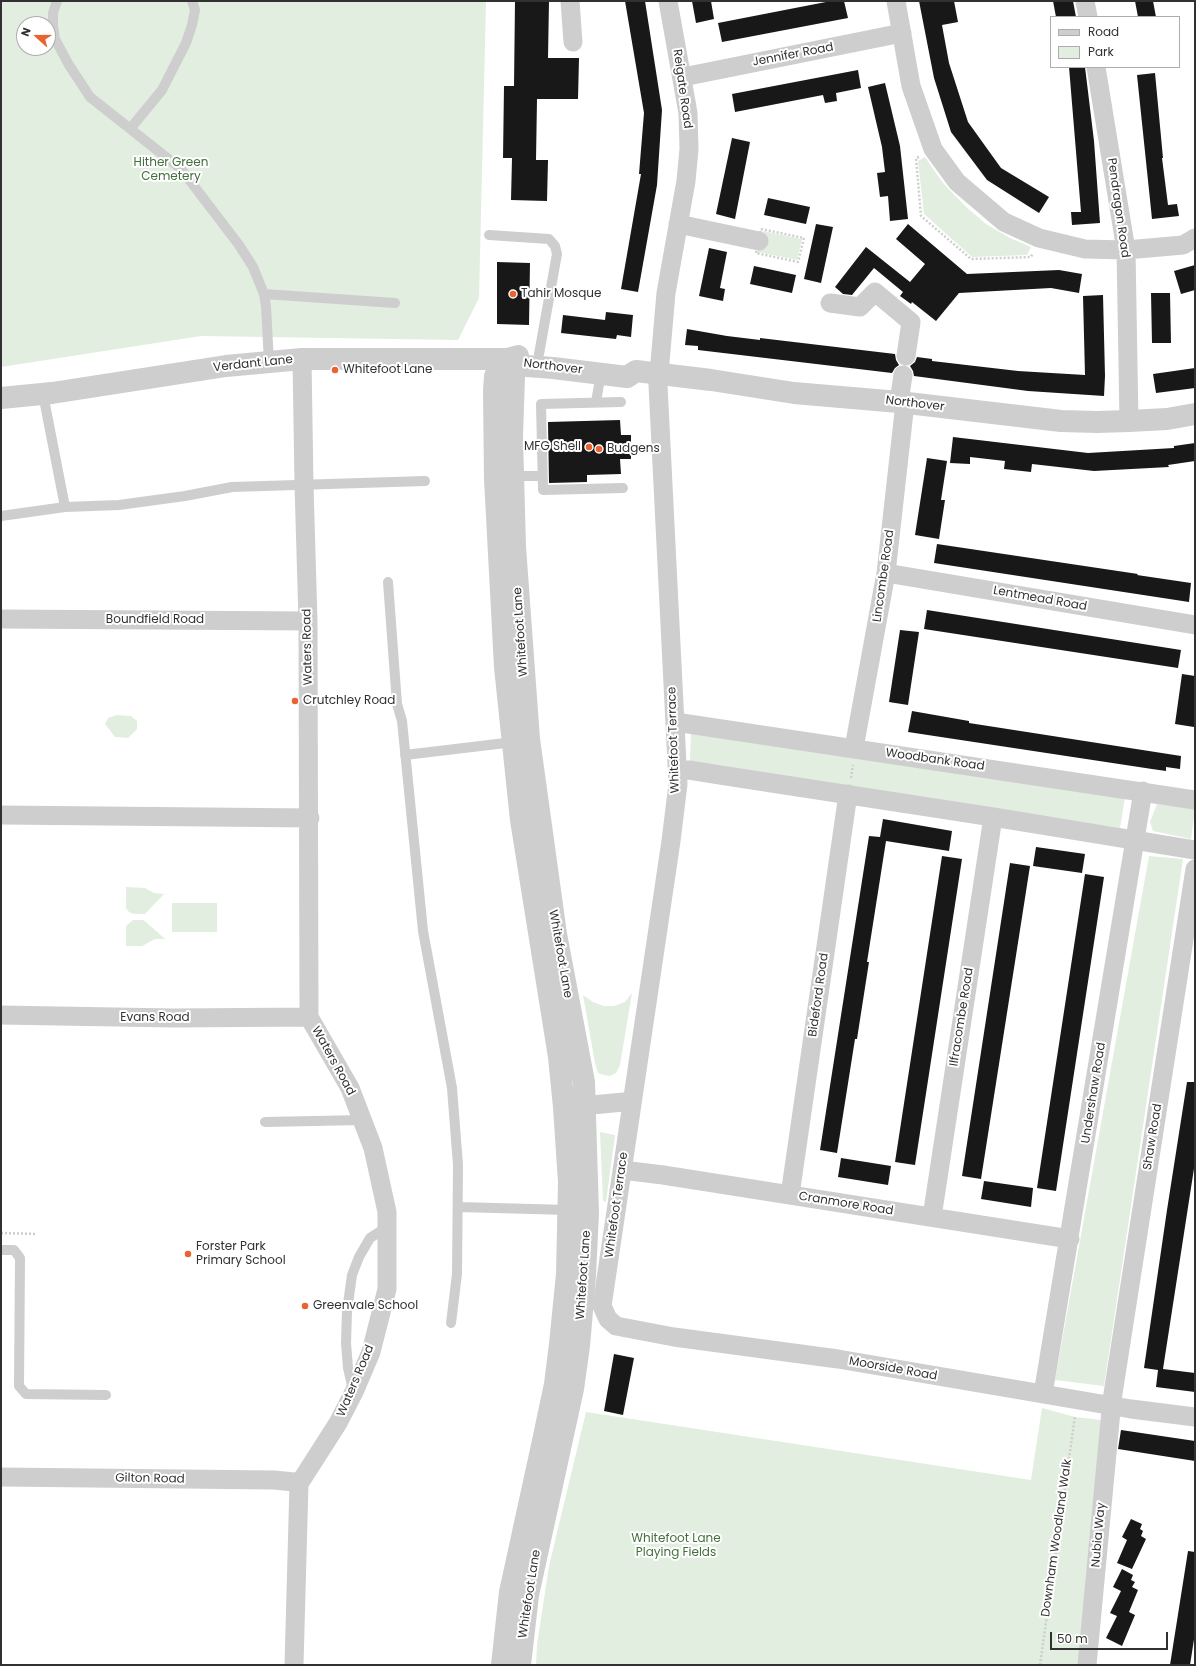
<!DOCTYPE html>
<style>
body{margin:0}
#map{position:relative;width:1196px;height:1666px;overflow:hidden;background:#fff;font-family:Poppins,sans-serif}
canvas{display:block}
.frame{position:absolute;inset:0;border:2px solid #313131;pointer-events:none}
.legend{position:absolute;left:1050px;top:16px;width:130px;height:52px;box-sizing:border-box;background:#fff;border:1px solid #adadad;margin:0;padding:5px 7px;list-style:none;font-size:12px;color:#313131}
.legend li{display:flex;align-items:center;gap:8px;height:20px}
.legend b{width:20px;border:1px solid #adadad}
.north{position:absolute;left:16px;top:16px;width:40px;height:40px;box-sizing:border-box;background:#fff;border:1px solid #adadad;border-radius:50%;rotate:291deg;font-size:11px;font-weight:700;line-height:16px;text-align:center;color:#313131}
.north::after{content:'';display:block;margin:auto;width:14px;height:18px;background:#ea6231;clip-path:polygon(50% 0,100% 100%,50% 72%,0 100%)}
.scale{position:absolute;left:1050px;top:1632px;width:118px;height:18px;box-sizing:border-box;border:2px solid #313131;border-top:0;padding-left:5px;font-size:12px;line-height:14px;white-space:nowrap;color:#313131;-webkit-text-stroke:3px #fff;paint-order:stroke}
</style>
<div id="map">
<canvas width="1196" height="1666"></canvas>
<div class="frame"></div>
<ul class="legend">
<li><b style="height:5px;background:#cecece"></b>Road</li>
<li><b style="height:11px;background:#e2eedf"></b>Park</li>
</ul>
<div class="north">N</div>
<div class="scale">50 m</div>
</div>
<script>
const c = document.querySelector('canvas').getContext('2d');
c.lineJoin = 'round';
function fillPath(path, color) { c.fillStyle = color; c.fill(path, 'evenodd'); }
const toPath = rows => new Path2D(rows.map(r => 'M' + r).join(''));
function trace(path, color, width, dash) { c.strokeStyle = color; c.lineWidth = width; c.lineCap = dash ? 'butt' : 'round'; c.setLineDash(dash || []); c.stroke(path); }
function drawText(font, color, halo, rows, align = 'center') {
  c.font = font + ' Poppins,sans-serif'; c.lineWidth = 4; c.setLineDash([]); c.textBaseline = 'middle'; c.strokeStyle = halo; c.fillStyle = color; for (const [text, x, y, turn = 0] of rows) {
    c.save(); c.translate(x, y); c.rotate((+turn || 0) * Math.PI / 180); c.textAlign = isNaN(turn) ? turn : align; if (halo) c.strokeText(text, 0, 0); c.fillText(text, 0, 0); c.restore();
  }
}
fillPath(toPath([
 [1,1,486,1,479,298,458,340,201,336,1,367],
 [24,24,48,24,48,48,24,48],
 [925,157,943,183,964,205,986,224,1010,238,1031,247,1027,255,972,257,924,214,918,161],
 [763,231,802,239,797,260,758,252],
 [117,715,131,716,137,721,137,729,128,738,115,737,105,724,108,718],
 [691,732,1125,797,1120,828,690,762],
 [1157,804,1195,809,1191,839,1153,831,1150,822],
 [1149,856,1183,859,1104,1386,1055,1380],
 [126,887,145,888,154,893,164,894,145,914,134,914,129,912,126,908],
 [172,903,217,903,217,932,172,932],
 [133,920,143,920,146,922,165,939,155,939,142,946,126,946,126,926],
 [632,993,620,1065,616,1073,610,1076,604,1075,598,1073,595,1063,583,995,593,1002,604,1006,614,1006,625,1002],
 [600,1132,615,1135,606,1202,603,1201],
 [1042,1408,1075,1417,1101,1420,1080,1665,536,1665,537,1645,549,1566,586,1412,1031,1480]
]), '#e2eedf');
fillPath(toPath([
 [515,1,549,1,548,58,579,58,578,99,537,99,536,160,548,160,547,201,511,200,512,158,503,158,504,86,514,86],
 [625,1,645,1,662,110,657,185,638,292,621,289,641,174,639,174,644,113],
 [692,1,711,1,714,19,696,23],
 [831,1,844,1,848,18,722,42,718,23],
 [919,1,954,1,958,22,942,25,949,63,968,122,1001,168,1049,197,1039,213,987,180,951,132,934,78],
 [1053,1,1073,1,1076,17,1056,17],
 [1135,1,1153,1,1156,17,1138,17],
 [1069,67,1085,67,1094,141,1100,223,1072,225,1071,212,1081,212],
 [858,70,861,88,836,93,837,101,825,103,823,95,735,112,732,94],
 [1155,73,1163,158,1162,158,1168,205,1177,204,1179,216,1152,219,1137,75],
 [885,83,900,146,908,219,890,221,888,196,880,197,877,173,885,172,882,147,868,87],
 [732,138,750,142,735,219,716,214],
 [768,198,810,207,806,224,764,215],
 [816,224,833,227,821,283,804,279],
 [908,224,967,274,1059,270,1082,274,1079,293,1051,288,959,293,936,321,912,302,911,304,900,296,903,292,874,268,852,295,843,294,835,287,866,247,910,282,925,264,896,239],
 [709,248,727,252,720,288,725,289,723,301,699,296],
 [497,262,530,263,529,325,497,324],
 [1195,265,1195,290,1181,294,1174,271],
 [754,266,796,275,792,293,750,284],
 [1151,293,1170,293,1171,343,1152,343],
 [1103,295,1105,376,1104,396,1028,391,914,376,913,371,910,366,915,362,917,357,932,359,932,361,1018,371,1085,375,1083,296],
 [606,312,633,315,631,337,617,335,616,339,561,333,563,315,605,320],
 [687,329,727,336,760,340,760,338,895,354,896,360,899,365,895,368,892,373,698,350,698,346,685,345],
 [1195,368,1195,388,1156,393,1153,374],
 [620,420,621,435,631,435,631,459,620,459,621,474,587,475,587,482,549,483,548,422],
 [953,437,1088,453,1174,448,1174,446,1195,443,1195,461,1168,465,1169,467,1094,471,1032,464,1031,472,1004,469,1005,461,970,457,970,464,950,463],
 [927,458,947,461,941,500,945,500,939,539,915,535],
 [937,544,1138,574,1137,575,1191,583,1189,602,934,563],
 [927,610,1181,650,1178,668,924,629],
 [900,630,919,632,908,705,889,702],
 [1182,674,1195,676,1194,727,1175,724],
 [912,711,969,721,969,723,1181,756,1180,769,1166,767,1166,771,1152,769,908,732],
 [883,819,952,831,949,851,886,841,867,962,869,962,859,1026,857,1039,855,1039,837,1153,820,1150,869,836,880,837],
 [1036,847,1085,854,1082,873,1033,866],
 [942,856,962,859,915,1165,895,1162],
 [1010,863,1030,866,981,1179,962,1176],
 [1085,874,1104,877,1056,1191,1037,1188],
 [1187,1082,1195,1082,1195,1162,1163,1369,1195,1373,1195,1392,1156,1387,1158,1370,1144,1368,1167,1210],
 [841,1158,891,1166,888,1185,838,1177],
 [984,1181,1033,1188,1031,1207,981,1199],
 [614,1354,634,1358,623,1415,604,1411],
 [1121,1430,1195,1441,1195,1461,1118,1449],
 [1131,1519,1142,1524,1140,1529,1143,1531,1141,1536,1146,1539,1132,1569,1117,1563,1127,1540,1122,1537],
 [1188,1551,1195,1552,1195,1633,1190,1665,1170,1665],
 [1122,1569,1133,1575,1131,1580,1135,1582,1132,1587,1138,1590,1129,1612,1135,1615,1122,1646,1106,1638,1117,1616,1110,1613,1121,1591,1113,1587]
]), '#181818');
trace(toPath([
 [919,157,916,158,921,216,971,259,1031,257,1033,253],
 [761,229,804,238,798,262,756,253,761,229],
 [851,778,853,765],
 [1,1233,37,1234],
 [1040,1665,1075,1416]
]), '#cecece', 2.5, [2, 2]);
trace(toPath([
 [57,1,53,13,53,26,55,39,69,65,90,97,181,169,239,245,253,267,264,294,266,306,269,363],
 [130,129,162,90,186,43,192,25,195,10,192,1],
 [489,235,549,239,555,246,557,254,539,354],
 [264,294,395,303],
 [43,394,65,507],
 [596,402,601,373],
 [621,402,541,404,543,490,623,488],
 [513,476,542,476],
 [1,516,65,507,119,505,185,496,232,487,425,481],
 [388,582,397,704,402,721,423,931,452,1088,458,1165,457,1274,451,1323],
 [405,755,514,742],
 [265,1122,362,1120],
 [458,1207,569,1210],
 [1,1250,14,1250,20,1258,19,1386,26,1394,106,1395],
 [353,1390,348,1368,346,1343,347,1311,352,1275,359,1257,370,1238,387,1227]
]), '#cecece', 10);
trace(toPath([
 [570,1,573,42],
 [668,1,688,113,689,149,686,181,666,293,658,385,678,784,671,841,602,1306,608,1319,616,1326,674,1337,838,1359,1131,1409,1195,1417],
 [896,1,911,86,933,149,957,182,1004,222,1039,238,1085,249,1126,250,1183,245,1195,238],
 [1085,1,1088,17],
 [1096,67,1126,250,1129,421],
 [683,77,902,33],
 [678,224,759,241],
 [830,303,860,307,875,292,911,322,906,356],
 [899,402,903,375],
 [886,573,1195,625],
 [1,619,308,621],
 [675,722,1195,800],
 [854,748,886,573,905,403],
 [678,771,689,770,720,775,993,817,1195,850],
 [1,815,310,818],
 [1,1015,173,1018,309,1017],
 [570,1107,624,1102,632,1104],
 [622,1170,663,1175,1070,1239],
 [790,1195,848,794],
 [932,1217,993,817],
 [1043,1394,1143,791],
 [1,1477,274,1480,294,1482,299,1484],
 [294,1665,299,1484,338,1423,354,1392,371,1352,387,1289,387,1212,373,1148,350,1088,309,1017,308,621,304,485,302,359],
 [1087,1665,1112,1400,1195,869]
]), '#cecece', 19);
trace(toPath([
 [507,359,514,377,512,436,515,547,529,739,556,934,584,1082,588,1213,585,1276,579,1346,573,1389,528,1595,520,1665],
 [507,359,527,366,553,368,627,377,636,371,711,380,794,393,899,402,1061,421,1097,422,1129,421,1167,419,1195,414],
 [1,398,52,393,226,366,302,359,507,359,518,356],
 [502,1665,510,1592,543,1441,555,1384,560,1344,567,1274,569,1182,564,1107,559,1057,521,820,505,667,495,479,494,392,495,376,507,359]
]), '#cecece', 22);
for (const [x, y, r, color] of [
 [513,294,4,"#ea6231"],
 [335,370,4,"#ea6231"],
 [589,447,4,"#ea6231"],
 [599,449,4,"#ea6231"],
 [295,701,4,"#ea6231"],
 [188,1254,4,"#ea6231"],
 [305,1306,4,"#ea6231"]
]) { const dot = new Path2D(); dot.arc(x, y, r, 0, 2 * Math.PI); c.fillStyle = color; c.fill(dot); trace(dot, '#fff', 1.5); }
drawText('12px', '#313131', '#fff', [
 ["Jennifer Road",793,55,-11],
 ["Reigate Road",682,89,82],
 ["Pendragon Road",1118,208,82],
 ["Verdant Lane",253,364,-6],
 ["Northover",553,367,7],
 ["Northover",915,404,7],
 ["Lincombe Road",884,576,-82],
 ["Lentmead Road",1040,599,10],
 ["Boundfield Road",155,620],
 ["Whitefoot Lane",521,632,-94],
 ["Waters Road",308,647,-91],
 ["Whitefoot Terrace",674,740,-92],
 ["Woodbank Road",935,760,8],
 ["Whitefoot Lane",560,954,80],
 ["Bideford Road",819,995,-82],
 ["Ilfracombe Road",962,1017,-81],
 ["Evans Road",155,1018],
 ["Waters Road",333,1061,61],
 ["Undershaw Road",1094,1093,-81],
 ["Shaw Road",1153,1137,-81],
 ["Cranmore Road",846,1204,9],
 ["Whitefoot Terrace",617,1205,-82],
 ["Whitefoot Lane",584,1275,-86],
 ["Moorside Road",893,1369,10],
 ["Waters Road",356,1381,-67],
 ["Gilton Road",150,1479,1],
 ["Nubia Way",1099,1535,-85],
 ["Downham Woodland Walk",1057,1538,-82],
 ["Whitefoot Lane",530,1594,-81]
]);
drawText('12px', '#436f3c', '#fff', [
 ["Hither Green",171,163],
 ["Cemetery",171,177],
 ["Whitefoot Lane",676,1539],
 ["Playing Fields",676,1553]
]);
drawText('12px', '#313131', '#fff', [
 ["Tahir Mosque",521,294],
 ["Whitefoot Lane",343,370],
 ["MFG Shell",581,447,"right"],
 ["Budgens",607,449],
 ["Crutchley Road",303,701],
 ["Forster Park",196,1247],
 ["Primary School",196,1261],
 ["Greenvale School",313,1306]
], 'left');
</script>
